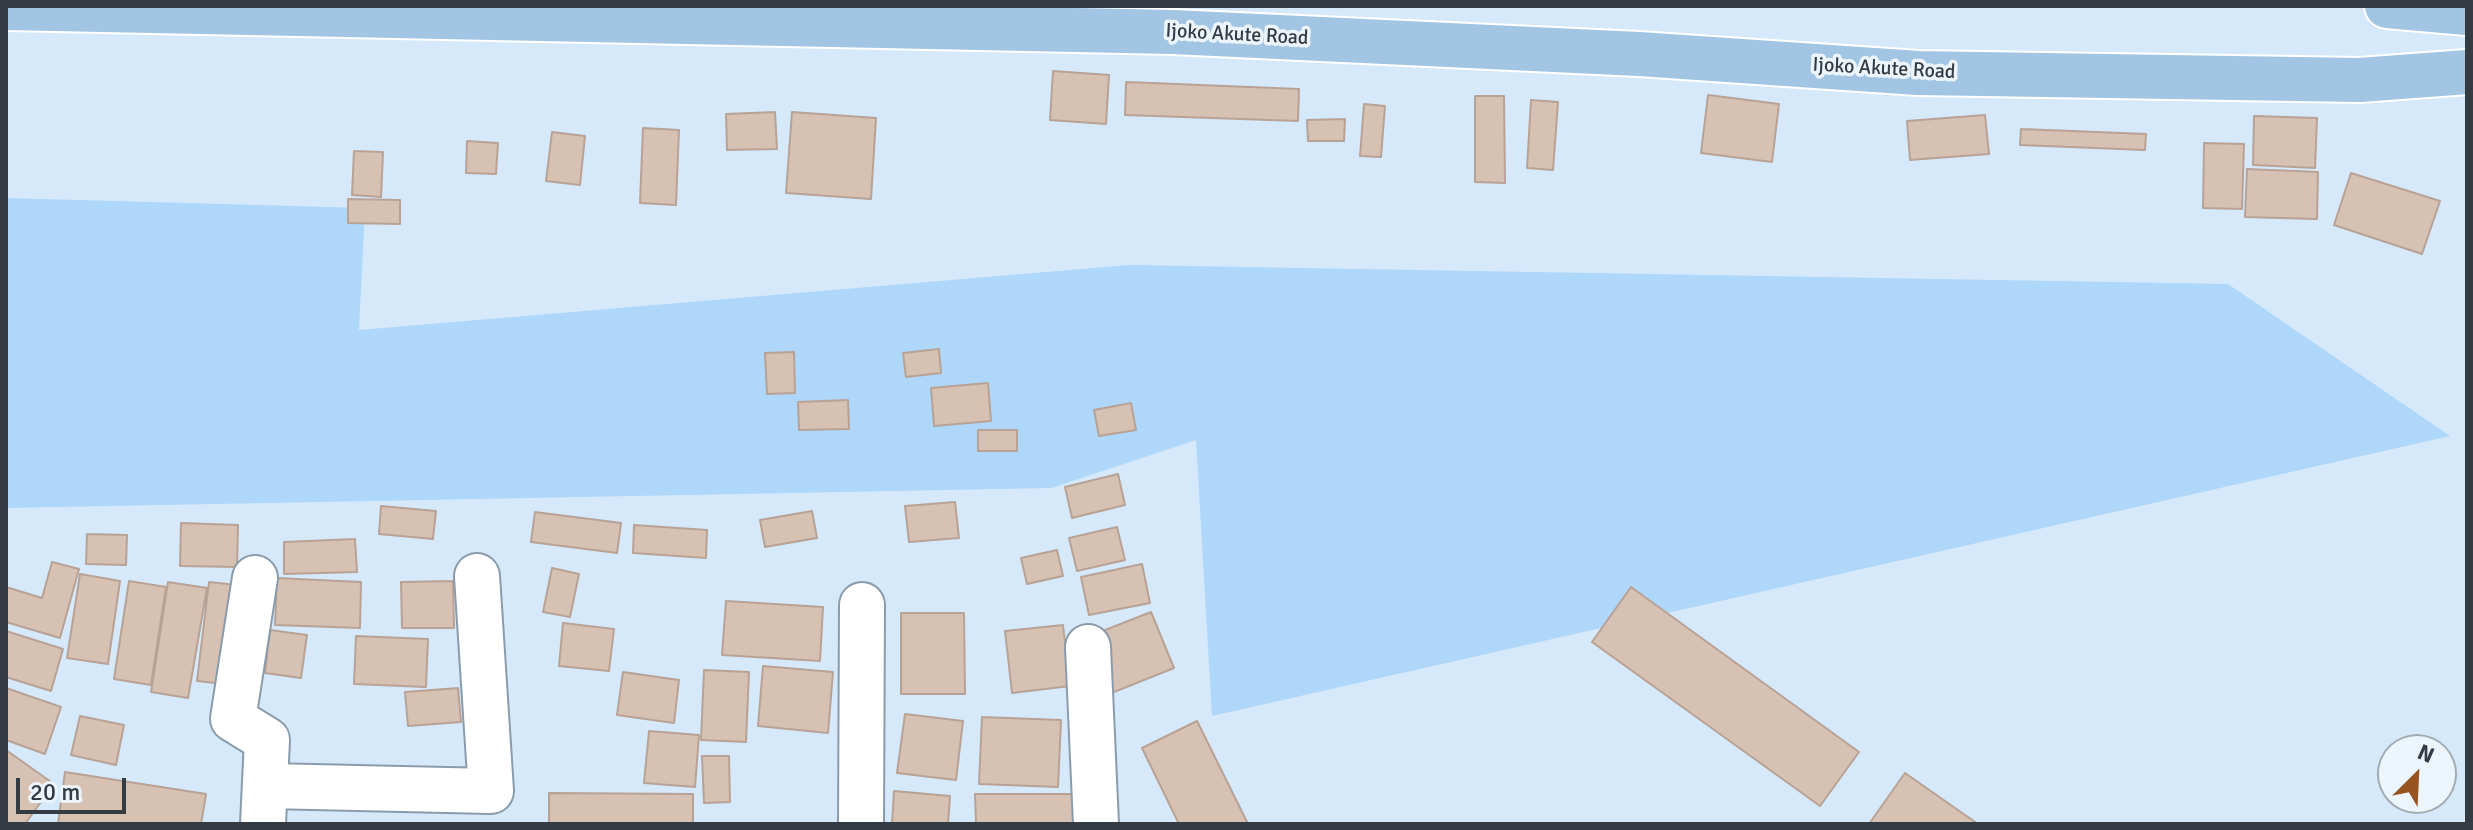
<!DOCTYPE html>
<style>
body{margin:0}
#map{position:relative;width:2473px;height:830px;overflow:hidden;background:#d6e9fa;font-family:Signika,sans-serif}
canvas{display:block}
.frame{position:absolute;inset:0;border:8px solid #343b42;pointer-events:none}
.north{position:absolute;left:2377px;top:734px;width:80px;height:80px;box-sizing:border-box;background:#edf5fc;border:2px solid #a3abb2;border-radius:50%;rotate:24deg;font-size:22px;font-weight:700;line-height:32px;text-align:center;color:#343b42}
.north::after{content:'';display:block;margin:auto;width:28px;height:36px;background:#975423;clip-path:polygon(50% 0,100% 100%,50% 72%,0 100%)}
.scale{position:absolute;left:16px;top:778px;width:110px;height:36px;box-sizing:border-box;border:4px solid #343b42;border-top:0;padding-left:10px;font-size:24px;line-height:28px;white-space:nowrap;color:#343b42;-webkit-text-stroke:6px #edf5fc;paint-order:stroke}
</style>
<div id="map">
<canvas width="2473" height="830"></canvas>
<div class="frame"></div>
<div class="north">N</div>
<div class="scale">20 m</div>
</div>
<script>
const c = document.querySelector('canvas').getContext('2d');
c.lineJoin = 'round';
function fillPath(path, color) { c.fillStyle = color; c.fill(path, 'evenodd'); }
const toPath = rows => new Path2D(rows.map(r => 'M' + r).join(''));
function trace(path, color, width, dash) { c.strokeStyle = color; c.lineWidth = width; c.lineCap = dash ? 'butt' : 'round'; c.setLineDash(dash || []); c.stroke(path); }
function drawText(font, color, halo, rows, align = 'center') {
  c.font = font + ' Signika,sans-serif'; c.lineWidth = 7; c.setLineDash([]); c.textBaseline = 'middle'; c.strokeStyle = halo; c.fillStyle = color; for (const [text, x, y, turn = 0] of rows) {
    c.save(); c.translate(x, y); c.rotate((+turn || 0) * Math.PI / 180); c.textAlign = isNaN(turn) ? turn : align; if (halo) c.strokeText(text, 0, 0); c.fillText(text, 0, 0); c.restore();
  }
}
fillPath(toPath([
 [6,198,365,208,359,330,1129,265,2228,284,2450,436,1212,716,1196,440,1051,488,6,508]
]), '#aed7fa');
const building = toPath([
 [1053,71,1109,75,1106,124,1050,120,1053,71],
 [1126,82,1299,89,1298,121,1125,115,1126,82],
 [1708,95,1779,104,1772,162,1701,153,1708,95],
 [1475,96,1504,96,1505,183,1475,182,1475,96],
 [1531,100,1558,102,1553,170,1527,168,1531,100],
 [1364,104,1385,106,1381,157,1360,156,1364,104],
 [775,112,777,149,727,150,726,114,775,112],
 [792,112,876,118,871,199,786,193,792,112],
 [1985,115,1989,154,1910,160,1907,121,1985,115],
 [2254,116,2317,118,2315,168,2253,165,2254,116],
 [1345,119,1344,141,1308,141,1307,120,1345,119],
 [643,128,679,130,676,205,640,203,643,128],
 [2021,129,2146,134,2145,150,2020,145,2021,129],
 [552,132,585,136,580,185,546,181,552,132],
 [467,141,498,143,496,174,466,173,467,141],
 [2204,143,2244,144,2242,209,2203,208,2204,143],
 [354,151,383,152,381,197,352,195,354,151],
 [2247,169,2318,172,2317,219,2245,217,2247,169],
 [2351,173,2440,201,2422,254,2334,225,2351,173],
 [348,199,400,200,400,224,348,223,348,199],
 [939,349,941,373,906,377,903,353,939,349],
 [794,352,795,393,767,394,765,353,794,352],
 [988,383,991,421,934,426,931,388,988,383],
 [848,400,849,429,799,430,798,402,848,400],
 [1131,403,1136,430,1099,436,1094,410,1131,403],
 [978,430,1017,430,1017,451,978,451,978,430],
 [1118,474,1125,505,1072,518,1065,487,1118,474],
 [955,502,959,538,909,542,905,506,955,502],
 [381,506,436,511,433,539,379,534,381,506],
 [812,511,817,538,765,547,760,520,812,511],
 [535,512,621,523,617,553,531,542,535,512],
 [181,523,238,525,237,567,180,566,181,523],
 [634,525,707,530,706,558,633,553,634,525],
 [1117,527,1125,560,1077,571,1069,538,1117,527],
 [87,534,127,535,126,565,86,564,87,534],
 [355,539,357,572,284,574,284,542,355,539],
 [1057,550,1063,576,1027,584,1021,558,1057,550],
 [52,562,79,569,60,638,6,622,6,587,42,598,52,562],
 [1142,564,1150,603,1089,615,1081,577,1142,564],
 [552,568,579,574,570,617,543,612,552,568],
 [80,574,120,581,108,664,67,658,80,574],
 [277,578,361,582,360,628,275,625,277,578],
 [129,581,166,587,151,685,114,679,129,581],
 [453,581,454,628,402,628,401,582,453,581],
 [168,582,207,588,188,698,151,692,168,582],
 [209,582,237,585,225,684,197,681,209,582],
 [1631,587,1859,752,1820,806,1592,642,1631,587],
 [726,601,823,607,820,661,722,655,726,601],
 [1151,612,1174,668,1114,692,1090,636,1151,612],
 [901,613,964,613,965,694,901,694,901,613],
 [563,623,614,629,609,671,559,666,563,623],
 [1063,625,1070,686,1012,693,1005,631,1063,625],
 [270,630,307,635,301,678,265,673,270,630],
 [6,631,63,649,51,691,6,677,6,631],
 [356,636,428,639,426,687,354,684,356,636],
 [763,666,833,672,828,733,758,726,763,666],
 [704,670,749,672,746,742,701,740,704,670],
 [623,672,679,680,674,723,617,715,623,672],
 [6,688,61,707,45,754,6,740,6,688],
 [458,688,461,722,408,726,405,692,458,688],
 [905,714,963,721,956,780,897,773,905,714],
 [80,716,124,725,116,765,71,755,80,716],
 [982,717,1061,720,1058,787,979,784,982,717],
 [1197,721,1248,824,1179,824,1142,748,1197,721],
 [649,731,699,735,695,787,644,783,649,731],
 [6,750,54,784,25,824,6,824,6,750],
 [702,756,729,756,730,802,704,803,702,756],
 [65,772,206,794,201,824,58,824,65,772],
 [1905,773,1978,824,1869,824,1905,773],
 [894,791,950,796,948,824,892,824,894,791],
 [549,793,693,794,693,824,549,824,549,793],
 [975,794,1080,794,1080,824,976,824,975,794]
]);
fillPath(building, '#d7c1b3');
trace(building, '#b7a295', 2);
const minor = toPath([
 [255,578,233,719,267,740,263,824],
 [1088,647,1096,824],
 [268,786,491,791,477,576],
 [861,824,862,605]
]);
const major = toPath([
 [2387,6,2467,13],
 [6,8,1173,32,1639,54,1918,73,2360,80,2467,72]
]);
trace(minor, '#8a9cac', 48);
trace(major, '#fff', 48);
trace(minor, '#fff', 44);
trace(major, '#a1c5e3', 44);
drawText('20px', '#343b42', '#edf5fc', [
 ["Ijoko Akute Road",1237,35,3],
 ["Ijoko Akute Road",1884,69,3]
]);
</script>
